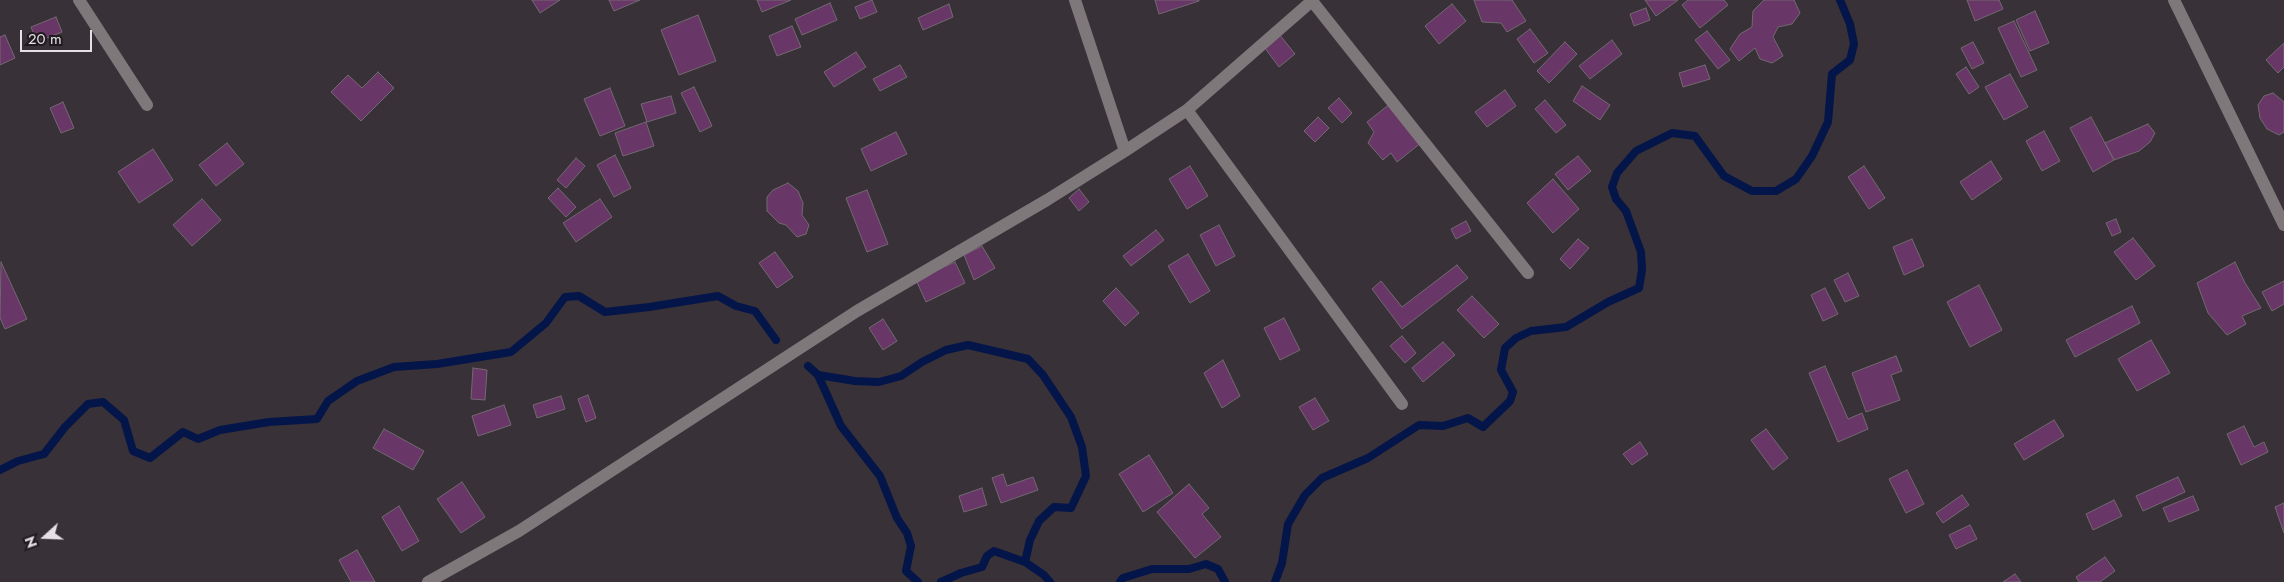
<!DOCTYPE html>
<style>
body{margin:0}
#map{position:relative;width:2284px;height:582px;overflow:hidden;background:#393138;font-family:Jost,sans-serif}
canvas{display:block}
.north{position:absolute;left:20px;top:512px;width:50px;height:50px;-webkit-text-stroke:4px #1e1a1e;paint-order:stroke;rotate:250deg;font-size:14px;font-weight:700;line-height:20px;text-align:center;color:#e6e1e5}
.north::after{content:'';display:block;margin:auto;width:18px;height:22px;background:#e6e1e5;clip-path:polygon(50% 0,100% 100%,50% 72%,0 100%)}
.scale{position:absolute;left:20px;top:30px;width:72px;height:22px;box-sizing:border-box;border:2px solid #e6e1e5;border-top:0;padding-left:6px;font-size:15px;line-height:18px;white-space:nowrap;color:#e6e1e5;-webkit-text-stroke:4px #1e1a1e;paint-order:stroke}
</style>
<div id="map">
<canvas width="2284" height="582"></canvas>
<div class="north">N</div>
<div class="scale">20 m</div>
</div>
<script>
const c = document.querySelector('canvas').getContext('2d');
c.lineJoin = 'round';
const toPath = rows => new Path2D(rows.map(r => 'M' + r).join(''));
function trace(path, color, width, dash) { c.strokeStyle = color; c.lineWidth = width; c.lineCap = dash ? 'butt' : 'round'; c.setLineDash(dash || []); c.stroke(path); }
function fillPath(path, color) { c.fillStyle = color; c.fill(path, 'evenodd'); }
trace(toPath([
 [808,366,818,375,841,426,880,476,897,518,907,533,911,546,906,571,918,582],
 [818,375,855,381,879,382,901,376,922,362,946,350,968,345,1028,359,1043,375,1071,417,1082,447,1086,476,1071,508,1054,507,1039,521,1030,540,1025,562,1044,575,1050,582],
 [0,470,18,461,44,454,65,427,88,404,103,402,124,420,133,451,150,458,183,432,198,439,220,430,269,422,317,419,328,401,357,381,394,367,437,364,511,352,546,323,565,297,579,296,605,312,649,307,718,296,736,306,755,311,776,340],
 [941,582,961,573,982,567,987,556,994,551,1025,562],
 [1120,582,1123,578,1152,569,1189,569,1206,564,1218,569,1225,582],
 [1275,582,1282,563,1288,524,1305,495,1322,478,1368,458,1419,425,1443,426,1468,418,1483,427,1510,401,1513,392,1501,370,1505,348,1516,338,1531,331,1566,327,1608,302,1639,288,1642,270,1641,252,1626,211,1616,199,1612,187,1617,173,1636,151,1672,133,1695,136,1724,176,1752,191,1776,191,1796,179,1812,156,1828,122,1832,74,1850,60,1854,44,1850,24,1840,0]
]), '#031549', 8);
const building = toPath([
 [532,0,560,0,540,13,532,0],
 [609,0,640,0,614,11,609,0],
 [757,0,791,0,762,12,757,0],
 [872,0,877,12,860,19,855,7,872,0],
 [1155,0,1199,0,1199,1,1159,14,1155,0],
 [1474,0,1512,0,1526,21,1507,32,1501,23,1482,22,1474,0],
 [1645,0,1678,0,1656,16,1645,0],
 [1688,0,1724,0,1728,5,1700,28,1682,5,1688,0],
 [1764,0,1794,0,1800,13,1792,24,1778,27,1773,37,1783,56,1772,63,1760,59,1755,48,1739,61,1730,49,1740,34,1752,27,1753,11,1764,0],
 [1967,0,1999,0,2003,9,1975,21,1967,0],
 [830,3,837,20,802,35,795,19,830,3],
 [949,4,953,17,923,30,918,18,949,4],
 [1452,4,1466,21,1439,44,1425,26,1452,4],
 [1646,8,1650,20,1634,26,1630,14,1646,8],
 [2035,11,2049,43,2030,51,2016,20,2035,11],
 [698,15,716,61,679,75,661,30,698,15],
 [56,17,62,32,37,42,31,27,56,17],
 [2014,21,2037,70,2021,77,1998,28,2014,21],
 [792,26,801,47,777,56,769,36,792,26],
 [1530,29,1548,53,1534,63,1517,39,1530,29],
 [1707,31,1730,60,1718,69,1695,40,1707,31],
 [1279,34,1295,54,1279,67,1264,47,1279,34],
 [5,35,15,58,0,65,0,37,5,35],
 [1612,40,1622,54,1590,79,1579,66,1612,40],
 [1565,42,1577,54,1549,83,1537,71,1565,42],
 [1973,42,1984,63,1972,69,1961,48,1973,42],
 [2284,43,2284,67,2278,73,2266,60,2284,43],
 [856,52,866,67,834,87,824,72,856,52],
 [900,65,907,77,880,91,873,79,900,65],
 [1705,65,1710,79,1683,87,1679,73,1705,65],
 [1966,67,1979,87,1969,94,1956,74,1966,67],
 [378,72,394,88,361,121,331,92,348,75,362,88,378,72],
 [2010,74,2028,107,2004,120,1985,87,2010,74],
 [1582,86,1610,105,1600,120,1573,101,1582,86],
 [694,87,712,126,700,132,681,93,694,87],
 [610,88,625,126,600,136,584,99,610,88],
 [1505,90,1516,106,1487,127,1475,112,1505,90],
 [2273,93,2284,102,2284,132,2279,135,2267,129,2260,118,2258,105,2264,96,2273,93],
 [671,96,676,113,647,122,641,104,671,96],
 [1339,98,1352,113,1342,123,1328,108,1339,98],
 [1545,100,1566,125,1556,133,1535,109,1545,100],
 [63,102,74,128,61,133,50,108,63,102],
 [1391,103,1422,142,1397,162,1391,153,1383,160,1368,143,1374,132,1367,122,1391,103],
 [1318,117,1329,128,1315,142,1304,131,1318,117],
 [2091,117,2114,160,2093,172,2070,128,2091,117],
 [646,122,654,146,623,156,615,133,646,122],
 [2148,124,2155,133,2150,142,2139,151,2114,160,2105,143,2148,124],
 [2044,131,2060,161,2042,171,2026,141,2044,131],
 [896,132,907,154,871,171,861,149,896,132],
 [227,143,244,164,216,186,199,165,227,143],
 [153,149,173,180,139,203,118,172,153,149],
 [615,155,631,188,614,197,597,165,615,155],
 [1578,156,1591,171,1568,190,1555,174,1578,156],
 [576,158,585,166,566,188,557,180,576,158],
 [1991,161,2002,179,1972,200,1960,182,1991,161],
 [1190,166,1208,196,1187,209,1169,179,1190,166],
 [1864,166,1885,198,1869,209,1848,177,1864,166],
 [1553,179,1579,209,1553,233,1527,203,1553,179],
 [788,183,798,191,803,203,802,215,809,225,806,234,797,237,786,225,779,223,767,211,767,197,773,190,788,183],
 [558,188,576,207,566,217,548,198,558,188],
 [1079,189,1089,202,1079,211,1069,198,1079,189],
 [867,190,888,244,867,252,846,198,867,190],
 [202,199,221,220,192,246,173,225,202,199],
 [600,199,612,217,576,242,563,223,600,199],
 [2116,219,2121,232,2112,236,2106,223,2116,219],
 [1466,221,1471,231,1456,239,1451,229,1466,221],
 [1219,225,1235,256,1216,266,1200,235,1219,225],
 [1156,230,1164,240,1131,266,1123,256,1156,230],
 [2133,238,2155,266,2136,280,2114,252,2133,238],
 [1578,239,1589,248,1570,269,1560,259,1578,239],
 [1912,239,1924,266,1904,275,1893,247,1912,239],
 [982,246,995,268,974,280,964,255,982,246],
 [775,252,793,277,777,288,759,263,775,252],
 [1188,254,1210,291,1190,303,1168,266,1188,254],
 [1,262,27,319,5,329,0,318,1,262],
 [955,262,965,283,926,302,916,280,955,262],
 [2235,262,2245,283,2261,308,2242,316,2246,324,2227,335,2208,313,2197,283,2235,262],
 [1457,265,1468,278,1402,329,1372,289,1381,281,1402,307,1457,265],
 [1848,273,1859,296,1845,302,1834,280,1848,273],
 [2284,281,2284,304,2272,311,2262,292,2284,281],
 [1979,285,2002,330,1970,347,1947,302,1979,285],
 [1116,288,1139,313,1125,326,1103,301,1116,288],
 [1825,288,1838,314,1823,321,1811,295,1825,288],
 [1472,296,1499,324,1484,338,1457,310,1472,296],
 [2132,306,2140,323,2075,357,2066,340,2132,306],
 [1284,318,1300,350,1280,360,1264,328,1284,318],
 [883,319,897,341,883,350,869,328,883,319],
 [1402,336,1416,353,1405,363,1390,346,1402,336],
 [2151,340,2170,373,2137,391,2118,359,2151,340],
 [1443,342,1455,355,1423,382,1412,368,1443,342],
 [1896,356,1902,371,1891,375,1900,400,1866,412,1852,373,1896,356],
 [1223,360,1240,396,1222,408,1204,373,1223,360],
 [1825,366,1848,419,1862,413,1868,429,1838,442,1809,373,1825,366],
 [473,368,487,370,485,400,471,399,473,368],
 [588,395,596,418,586,422,578,399,588,395],
 [561,396,565,409,537,418,533,405,561,396],
 [1315,398,1329,421,1313,430,1299,407,1315,398],
 [504,405,511,425,478,436,472,416,504,405],
 [2054,420,2064,436,2024,460,2014,444,2054,420],
 [2244,426,2254,447,2264,442,2268,452,2241,465,2227,434,2244,426],
 [384,429,424,451,413,470,373,448,384,429],
 [1766,429,1788,458,1773,470,1751,440,1766,429],
 [1640,442,1648,454,1632,465,1623,454,1640,442],
 [1149,455,1173,493,1143,512,1119,474,1149,455],
 [1907,470,1924,504,1906,513,1889,479,1907,470],
 [1003,474,1007,486,1033,477,1038,490,1001,503,992,478,1003,474],
 [2178,477,2185,492,2143,511,2136,496,2178,477],
 [462,482,485,517,461,533,437,499,462,482],
 [1189,484,1209,508,1202,514,1221,537,1195,558,1157,512,1189,484],
 [982,488,987,505,964,512,959,496,982,488],
 [1962,495,1969,505,1943,523,1936,513,1962,495],
 [2193,496,2199,510,2169,522,2163,508,2193,496],
 [2114,500,2122,516,2093,530,2086,514,2114,500],
 [2284,503,2284,533,2275,507,2284,503],
 [399,506,419,541,402,551,382,517,399,506],
 [1970,525,1977,539,1956,549,1949,535,1970,525],
 [357,550,375,582,351,582,339,560,357,550],
 [2105,557,2115,571,2100,582,2079,582,2076,577,2105,557],
 [2015,574,2021,582,2003,582,2015,574]
]);
fillPath(building, '#693767');
trace(building, '#726971', 1);
trace(toPath([
 [79,0,147,105],
 [1075,0,1125,151],
 [2174,0,2284,225],
 [1312,1,1528,273],
 [1187,110,1402,404],
 [428,582,519,531,857,311,1047,200,1125,151,1187,110,1313,0]
]), '#7e787a', 12);
</script>
